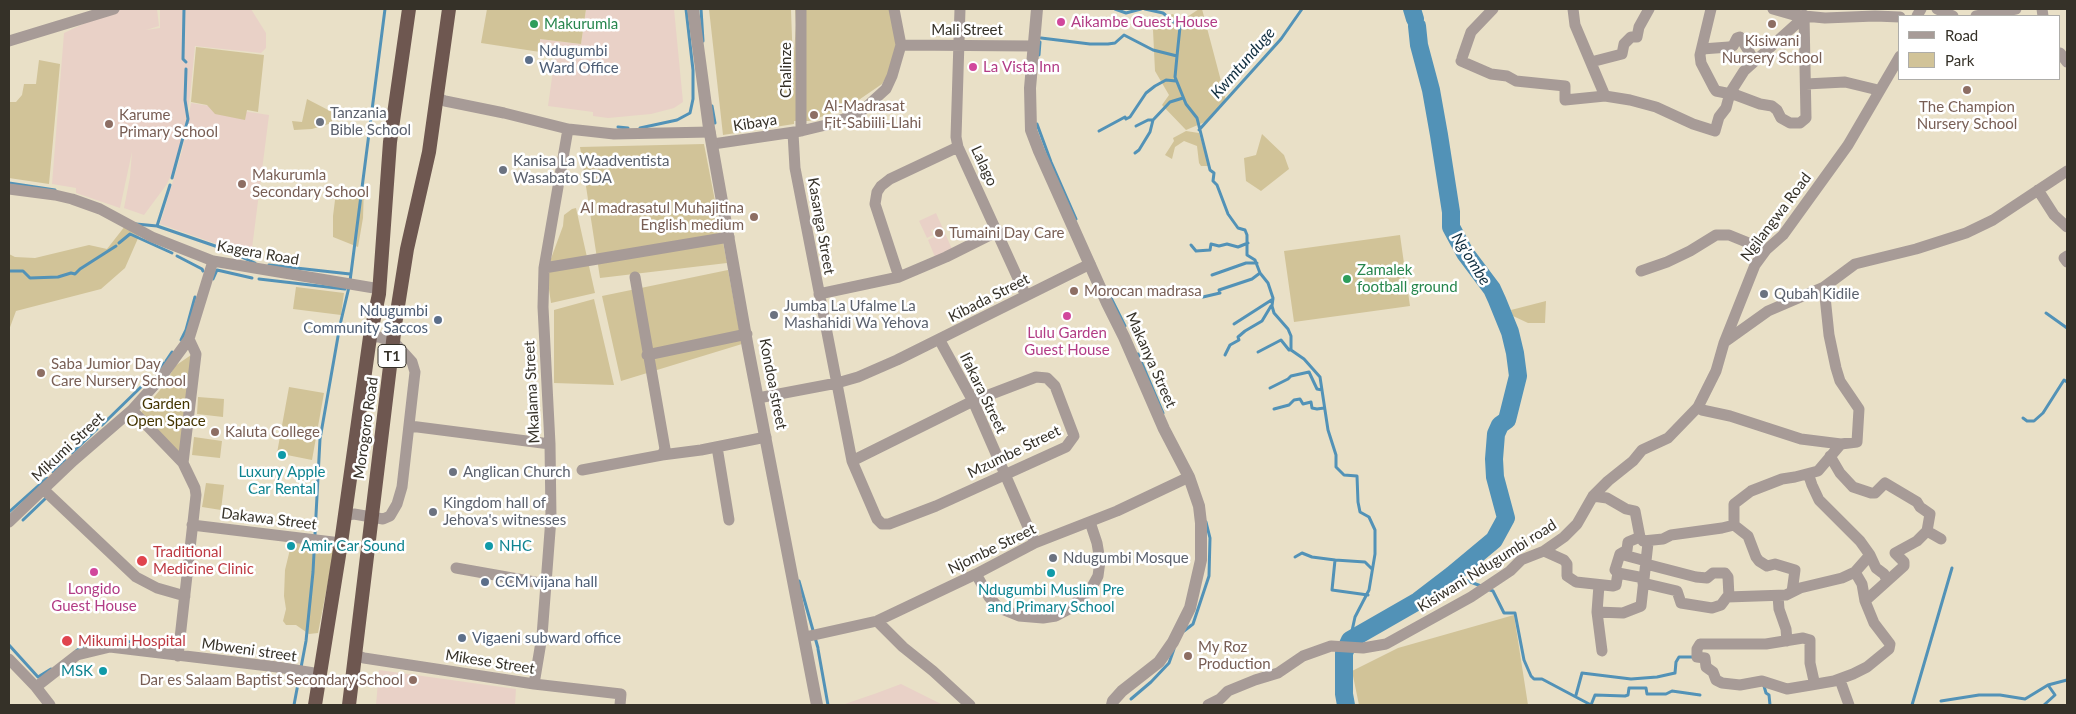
<!DOCTYPE html>
<style>
body{margin:0}
#map{position:relative;width:2076px;height:714px;overflow:hidden;background:#e9e0c7;font-family:Lato,sans-serif}
canvas{display:block}
.frame{position:absolute;inset:0;border:10px solid #353128;pointer-events:none}
.legend{position:absolute;left:1898px;top:15px;width:162px;height:65px;box-sizing:border-box;background:#fff;border:1px solid #aeada9;margin:0;padding:6px 9px;list-style:none;font-size:15px;color:#353128}
.legend li{display:flex;align-items:center;gap:10px;height:25px}
.legend b{width:25px;border:1px solid #aeada9}
</style>
<div id="map">
<canvas width="2076" height="714"></canvas>
<div class="frame"></div>
<ul class="legend">
<li><b style="height:6px;background:#a79b97"></b>Road</li>
<li><b style="height:14px;background:#d1c398"></b>Park</li>
</ul>
</div>
<script>
const c = document.querySelector('canvas').getContext('2d');
c.lineJoin = 'round';
function fillPath(path, color) { c.fillStyle = color; c.fill(path, 'evenodd'); }
const toPath = rows => new Path2D(rows.map(r => 'M' + r).join(''));
function trace(path, color, width, dash) { c.strokeStyle = color; c.lineWidth = width; c.lineCap = dash ? 'butt' : 'round'; c.setLineDash(dash || []); c.stroke(path); }
function drawText(font, color, halo, rows, align = 'center') {
  c.font = font + ' Lato,sans-serif'; c.lineWidth = 5; c.setLineDash([]); c.textBaseline = 'middle'; c.strokeStyle = halo; c.fillStyle = color; for (const [text, x, y, turn = 0] of rows) {
    c.save(); c.translate(x, y); c.rotate((+turn || 0) * Math.PI / 180); c.textAlign = isNaN(turn) ? turn : align; if (halo) c.strokeText(text, 0, 0); c.fillText(text, 0, 0); c.restore();
  }
}
fillPath(toPath([
 [122,9,157,9,159,26,146,30,160,28,160,9,251,9,266,33,266,48,261,53,195,46,190,96,180,154,167,184,144,215,124,208,130,177,132,152,120,208,76,193,76,188,52,184,64,33,104,14],
 [586,9,674,9,683,102,674,108,651,114,608,118,593,116,593,112,548,106,555,56,540,52,540,39,581,44],
 [191,103,269,115,251,256,160,224,182,151],
 [936,213,952,249,935,257,928,240,936,236,933,229,931,230,933,235,927,238,919,221],
 [379,670,516,689,515,705,376,705],
 [901,684,943,705,842,705,877,693]
]), '#e9d1c7');
fillPath(toPath([
 [487,9,586,9,581,44,540,39,540,52,481,43],
 [709,9,791,10,793,66,796,25,795,9,897,9,896,62,882,84,847,108,809,121,794,121,794,124,723,135],
 [1199,9,1202,9,1226,100,1205,122,1186,130,1162,105,1169,95,1155,71,1153,30,1172,14,1184,19],
 [196,47,264,55,258,112,247,110,245,120,215,114,207,105,191,102],
 [39,60,60,64,49,184,9,178,9,102,16,102,22,95,24,84,36,84],
 [307,99,332,112,332,123,312,129,294,130,292,121,302,122],
 [1186,131,1199,133,1209,166,1201,166,1199,163,1197,146,1184,141,1175,147,1172,159,1165,155,1174,141,1173,138],
 [1262,134,1284,155,1289,169,1261,191,1246,181,1244,158,1256,155],
 [704,144,727,263,600,278,580,147],
 [364,187,363,218,358,247,333,237,333,216,335,200,343,190],
 [576,208,595,293,551,303,548,283,549,264,563,226,564,215,572,209],
 [129,221,139,236,125,268,101,289,16,311,9,330,9,254,15,257,35,258,89,245,107,249],
 [1400,235,1410,306,1294,322,1284,251],
 [728,270,742,344,621,381,602,296],
 [296,287,344,293,341,315,293,309],
 [594,299,614,385,554,383,554,310],
 [1546,301,1545,323,1528,323,1513,316,1511,310],
 [194,353,179,456,139,415,165,384,175,366],
 [289,387,324,393,312,460,277,453],
 [198,397,224,399,223,417,197,414],
 [194,437,222,441,220,458,192,455],
 [206,483,224,485,221,510,202,507],
 [292,541,334,551,318,633,309,634,296,625,286,625,283,621,286,609,284,596,285,570],
 [1514,615,1528,705,1359,705,1352,671,1398,648]
]), '#d1c398');
trace(toPath([
 [184,9,183,59,186,62],
 [701,9,703,41],
 [1115,9,1126,13,1141,9],
 [1145,9,1163,13,1180,27,1177,56],
 [1041,38,1090,44,1108,44,1115,43,1124,35,1153,50,1177,56,1175,77,1186,104,1197,118,1210,170,1214,173,1213,181,1217,185,1228,214,1238,228,1245,230,1247,235,1247,255,1255,260,1260,273,1268,283,1273,298,1272,306,1274,313,1288,329,1291,336,1291,350,1304,359,1320,377,1328,430,1336,455,1336,467,1344,475,1357,476,1358,502,1360,512,1369,517,1375,530,1375,554,1369,590,1355,617,1350,640],
 [1039,55,1040,42],
 [712,106,715,123],
 [1037,124,1051,162,1076,219],
 [1136,126,1148,120,1153,120,1170,102,1183,98],
 [618,127,628,128],
 [640,128,677,120,690,113,693,99,693,70,686,9],
 [1199,130,1281,39,1302,9],
 [1099,131,1125,117,1126,119,1130,117,1146,93,1155,86,1166,80,1176,81],
 [1135,153,1139,150,1150,132,1153,120],
 [172,178,188,119,185,100,186,69],
 [9,183,55,190],
 [136,224,157,226,221,248,255,263],
 [157,226,170,185],
 [119,243,130,234,172,253],
 [1191,245,1196,251,1210,250,1211,244,1219,246,1227,244,1238,247,1248,243],
 [177,256,202,269,203,271],
 [269,265,350,274],
 [9,271,23,271,30,278,58,277,71,273,75,274,80,269,116,246],
 [1212,275,1246,263,1257,263],
 [213,279,217,270,252,278],
 [259,279,345,289],
 [350,281,385,9],
 [1203,297,1220,293,1219,290,1252,279,1260,273],
 [1111,298,1125,326],
 [2046,313,2067,328],
 [1234,324,1273,299],
 [181,340,186,330,195,297],
 [1258,352,1281,340,1289,350,1291,350],
 [1138,354,1163,413],
 [1225,355,1230,345,1239,340,1238,337,1245,331,1262,321,1271,306],
 [166,361,172,352],
 [157,371,164,363],
 [148,381,150,378],
 [1270,388,1288,379,1291,376,1309,372,1317,389,1322,390],
 [1274,409,1289,405,1294,400,1300,399,1303,404,1311,402,1312,408,1317,409,1324,408],
 [2023,418,2027,421,2034,421,2043,413,2064,380,2067,382],
 [102,425,144,384],
 [72,453,97,429],
 [53,472,65,460],
 [9,512,47,478],
 [23,520,46,498],
 [1295,557,1302,553,1312,557,1335,560,1332,590,1368,595],
 [1335,560,1365,562,1372,569],
 [1452,575,1481,586],
 [799,581,818,648],
 [1487,589,1493,591,1504,613,1515,613,1524,660,1531,676,1534,679,1542,679,1591,705,1595,695,1625,696,1628,695,1629,688,1646,688,1647,694,1666,694,1672,691,1700,695],
 [1184,631,1193,624,1209,576,1210,538,1206,522],
 [9,645,38,677,51,669],
 [818,649,828,705],
 [76,651,92,640,106,639,165,646],
 [1764,686,1766,693,1769,695,1770,705],
 [1576,695,1582,673,1631,679,1657,677,1675,673,1676,662,1679,657,1693,657],
 [1131,699,1151,682,1169,663,1174,649],
 [1941,701,1979,695,2000,695,2025,699,2048,685],
 [294,705,306,641,313,572,320,439,340,325,349,287],
 [1912,705,1952,568],
 [2044,705,2055,695,2048,685,2067,680]
]), '#5292b7', 3);
trace(toPath([
 [1412,9,1415,19],
 [1346,705,1344,694,1344,653,1350,640,1418,601,1452,575,1494,540,1506,518,1495,477,1494,459,1496,434,1500,425,1507,420,1518,376,1515,353,1510,332,1497,300,1492,289,1465,253,1451,227,1451,212,1439,135,1431,90,1419,45,1417,26]
]), '#5292b7', 18);
trace(toPath([
 [801,9,801,131],
 [960,9,956,137,958,147,1026,296],
 [1573,9,1575,25,1605,96],
 [1711,9,1700,55,1701,63,1714,88,1716,91,1736,95,1760,104,1772,106,1777,110,1781,118,1790,123,1800,123,1806,118,1804,15],
 [1773,9,1794,15,1825,18,1875,16,1900,17],
 [1937,9,1953,16],
 [2042,9,2043,16],
 [1917,16,1921,9],
 [1976,16,2016,9],
 [9,41,114,9],
 [901,45,1033,46],
 [1702,49,1729,47,1733,46,1737,38,1740,37,1754,60],
 [2060,53,2067,62],
 [1462,58,1471,32,1493,9],
 [1461,61,1491,74,1507,76,1516,81,1565,86,1565,100,1605,96,1630,100,1656,107,1693,124,1715,131,1719,117,1726,108,1730,93,1744,71,1804,17],
 [1591,62,1622,54,1624,44,1631,37,1637,37,1639,27,1649,9],
 [1806,84,1845,82,1878,90],
 [436,97,445,101,504,113,568,129,587,131,614,134,710,132],
 [793,133,795,168,852,461,877,519,882,524,889,524,936,506,1066,447,1074,436,1055,386,1047,378,1036,377,973,401,852,461],
 [713,144,801,131,830,124,852,116,864,109,886,89,892,76,901,45,894,9],
 [9,189,55,195,72,199,100,209,152,237,213,261,380,289],
 [2038,190,2054,215,2067,227],
 [2067,256,2064,258,2067,262],
 [544,268,729,237],
 [1641,271,1667,262,1690,251,1716,235,1729,235,1766,250],
 [899,277,875,204,877,192,881,186,890,179,958,147],
 [819,294,899,277,946,257,998,231],
 [939,339,973,401,1035,543],
 [1726,341,1768,311,1824,287,1855,264,1916,249,1966,233,1993,220,2067,171],
 [647,355,747,334],
 [758,398,837,383,858,377,897,360,1090,264],
 [1698,407,1702,410,1730,416,1801,439,1841,444],
 [132,410,183,463],
 [410,426,550,444],
 [717,447,729,520],
 [662,455,701,450,766,437],
 [1830,456,1840,473,1853,487,1871,493,1875,493,1885,483,1917,502,1920,507,1930,514,1927,531,1941,539],
 [582,470,662,455,665,449,635,277],
 [1811,473,1809,476,1812,485,1819,500,1860,541,1870,555,1876,568,1884,574,1887,580],
 [44,490,136,577,157,588,185,596],
 [1593,496,1607,498,1626,509,1635,511,1640,537,1643,541,1663,539,1671,535,1722,528,1734,525,1734,504,1751,491,1782,479,1795,477,1818,471,1841,444,1857,442,1859,409,1840,381,1836,368,1829,335,1824,287],
 [345,516,354,514,383,519,390,516,397,504,402,487,415,372,412,362,394,342,379,337,370,337],
 [9,522,73,461,132,410,159,380,189,339,213,261],
 [192,525,341,543],
 [1734,525,1748,536,1756,557,1759,561,1767,566,1775,564,1795,570,1792,592],
 [1544,551,1564,560,1567,564,1567,576,1576,582,1613,586,1616,585,1618,573,1644,578],
 [1620,554,1646,561],
 [1646,564,1696,577,1707,578,1713,573,1725,573,1728,577,1729,597],
 [456,568,546,584],
 [1855,572,1862,584,1865,601],
 [1618,573,1615,570,1620,554,1627,550,1628,542,1640,537],
 [976,574,989,597,999,608,1019,616,1043,618,1056,616,1071,608,1092,587,1098,576,1100,561,1097,543,1090,522],
 [1643,583,1677,591,1681,603,1712,608,1721,605,1727,597,1786,595,1800,588,1842,578,1855,572,1870,555],
 [1599,585,1597,612,1602,651],
 [1778,596,1779,609,1786,629,1787,641],
 [1597,612,1623,613,1641,606,1648,543,1643,541],
 [877,621,903,647,933,671,970,705],
 [805,637,877,621,976,574,1035,543,1117,511,1189,477],
 [1803,638,1810,640,1810,663,1814,681,1811,685,1787,689,1762,681,1740,685,1722,683,1716,680,1713,672,1706,667,1705,658,1697,657,1697,649,1700,644,1766,644,1803,638],
 [355,655,364,658,534,684,621,694,620,705],
 [178,656,196,495,195,488,183,463,196,354,189,339],
 [9,659,36,687,50,705],
 [1840,680,1849,705],
 [534,684,542,636,551,518,550,444,543,307,544,268,568,129],
 [1811,685,1834,681,1853,674,1867,667,1889,649,1890,644,1874,623,1865,601,1904,566,1904,562,1895,553,1917,541,1927,531],
 [36,687,77,655,110,647,277,667,320,674],
 [1208,705,1220,699,1228,691,1255,680,1278,673,1303,656,1331,646,1363,648,1386,644,1471,597,1510,571,1521,560,1544,551,1564,537,1577,524,1593,496,1608,481,1633,461,1642,450,1668,438,1698,407,1716,371,1724,343,1755,265,1766,250,1783,235,1848,145,1900,56]
]), '#a79b97', 11);
trace(toPath([
 [693,9,709,128,748,348,817,705],
 [1037,9,1030,88,1031,130,1039,151,1107,303,1124,337,1164,429,1189,477,1199,506,1201,523,1201,560,1190,608,1173,642,1159,662,1122,691,1113,701,1112,705]
]), '#a79b97', 12);
trace(toPath([
 [315,705,341,543,370,337,379,294,390,142,409,9],
 [349,705,395,325,407,249,429,152,449,9]
]), '#6e5750', 14);
for (const [x, y, r, color] of [
 [1061,22,5,"#d1479c"],
 [534,24,5,"#2e9e5b"],
 [1772,24,5,"#8d6e63"],
 [529,60,5,"#5c6f8a"],
 [973,67,5,"#d1479c"],
 [1967,90,5,"#8d6e63"],
 [814,115,5,"#8d6e63"],
 [320,122,5,"#6b7280"],
 [109,124,5,"#8d6e63"],
 [503,170,5,"#6b7280"],
 [242,184,5,"#8d6e63"],
 [754,217,5,"#8d6e63"],
 [939,233,5,"#8d6e63"],
 [1347,279,5,"#2e9e5b"],
 [1074,291,5,"#8d6e63"],
 [1764,294,5,"#6b7280"],
 [774,315,5,"#6b7280"],
 [1067,316,5,"#d1479c"],
 [438,320,5,"#5c6f8a"],
 [41,373,5,"#8d6e63"],
 [215,432,5,"#8d6e63"],
 [282,455,5,"#0f9aa8"],
 [453,472,5,"#6b7280"],
 [433,512,5,"#6b7280"],
 [291,546,5,"#0f9aa8"],
 [489,546,5,"#0f9aa8"],
 [1053,558,5,"#6b7280"],
 [142,561,6,"#e0444e"],
 [94,572,5,"#d1479c"],
 [1051,573,5,"#0f9aa8"],
 [485,582,5,"#5c6f8a"],
 [462,638,5,"#5c6f8a"],
 [67,641,6,"#e0444e"],
 [1188,656,5,"#8d6e63"],
 [103,671,5,"#0f9aa8"],
 [413,680,5,"#8d6e63"]
]) { const dot = new Path2D(); dot.arc(x, y, r, 0, 2 * Math.PI); c.fillStyle = color; c.fill(dot); trace(dot, '#fff', 2); }
for (const [x, y, w] of [
 [392,356,28]
]) { const box = new Path2D(); box.roundRect(x - w / 2, y - 11.5, w, 23, 4); c.fillStyle = '#fff'; c.fill(box); trace(box, '#353128', 1); }
drawText('bold 14px', '#353128', null, [
 ["T1",392,356]
]);
drawText('15px', '#b23c85', '#fff', [
 ["Aikambe Guest House",1071,22],
 ["La Vista Inn",983,67],
 ["Lulu Garden",1067,333,"center"],
 ["Guest House",1067,350,"center"],
 ["Longido",94,589,"center"],
 ["Guest House",94,606,"center"]
], 'left');
drawText('15px', '#27864d', '#fff', [
 ["Makurumla",544,24],
 ["Zamalek",1357,270],
 ["football ground",1357,287]
], 'left');
drawText('15px', '#353128', '#fff', [
 ["Mali Street",967,30],
 ["Chalinze",786,70,-90],
 ["Kibaya",755,123,-9],
 ["Lalago",984,166,65],
 ["Ngilangwa Road",1776,217,-53],
 ["Kasanga Street",821,226,80],
 ["Kagera Road",258,253,10],
 ["Kibada Street",989,298,-27],
 ["Makanya Street",1151,360,66],
 ["Kondoa street",773,384,79],
 ["Mkalama Street",532,392,-93],
 ["Ifakara Street",983,393,64],
 ["Morogoro Road",366,428,-82],
 ["Mikumi Street",68,447,-43],
 ["Mzumbe Street",1014,452,-26],
 ["Dakawa Street",269,519,7],
 ["Njombe Street",992,549,-26],
 ["Kisiwani Ndugumbi road",1487,566,-32],
 ["Mbweni street",249,650,8],
 ["Mikese Street",490,662,9]
]);
drawText('15px', '#785e54', '#fff', [
 ["Kisiwani",1772,41,"center"],
 ["Nursery School",1772,58,"center"],
 ["Al-Madrasat",824,106],
 ["Fit-Sabiili-Llahi",824,123],
 ["The Champion",1967,107,"center"],
 ["Nursery School",1967,124,"center"],
 ["Karume",119,115],
 ["Primary School",119,132],
 ["Makurumla",252,175],
 ["Secondary School",252,192],
 ["Al madrasatul Muhajitina",744,208,"right"],
 ["English medium",744,225,"right"],
 ["Tumaini Day Care",949,233],
 ["Morocan madrasa",1084,291],
 ["Saba Jumior Day",51,364],
 ["Care Nursery School",51,381],
 ["Kaluta College",225,432],
 ["My Roz",1198,647],
 ["Production",1198,664],
 ["Dar es Salaam Baptist Secondary School",403,680,"right"]
], 'left');
drawText('15px', '#4e5e75', '#fff', [
 ["Ndugumbi",539,51],
 ["Ward Office",539,68],
 ["Ndugumbi",428,311,"right"],
 ["Community Saccos",428,328,"right"],
 ["CCM vijana hall",495,582],
 ["Vigaeni subward office",472,638]
], 'left');
drawText('15px', '#5b616d', '#fff', [
 ["Tanzania",330,113],
 ["Bible School",330,130],
 ["Kanisa La Waadventista",513,161],
 ["Wasabato SDA",513,178],
 ["Qubah Kidile",1774,294],
 ["Jumba La Ufalme La",784,306],
 ["Mashahidi Wa Yehova",784,323],
 ["Anglican Church",463,472],
 ["Kingdom hall of",443,503],
 ["Jehova's witnesses",443,520],
 ["Ndugumbi Mosque",1063,558]
], 'left');
drawText('15px', '#443500', '#fff', [
 ["Garden",166,404],
 ["Open Space",166,421]
]);
drawText('15px', '#0d838f', '#fff', [
 ["Luxury Apple",282,472],
 ["Car Rental",282,489],
 ["Amir Car Sound",301,546,"left"],
 ["NHC",499,546,"left"],
 ["Ndugumbi Muslim Pre",1051,590],
 ["and Primary School",1051,607],
 ["MSK",93,671,"right"]
]);
drawText('15px', '#be3a42', '#fff', [
 ["Traditional",153,552],
 ["Medicine Clinic",153,569],
 ["Mikumi Hospital",78,641]
], 'left');
drawText('italic 16px', '#112f40', '#fff', [
 ["Kwmtunduge",1243,63,-49],
 ["Ng'ombe",1471,259,58]
]);
</script>
